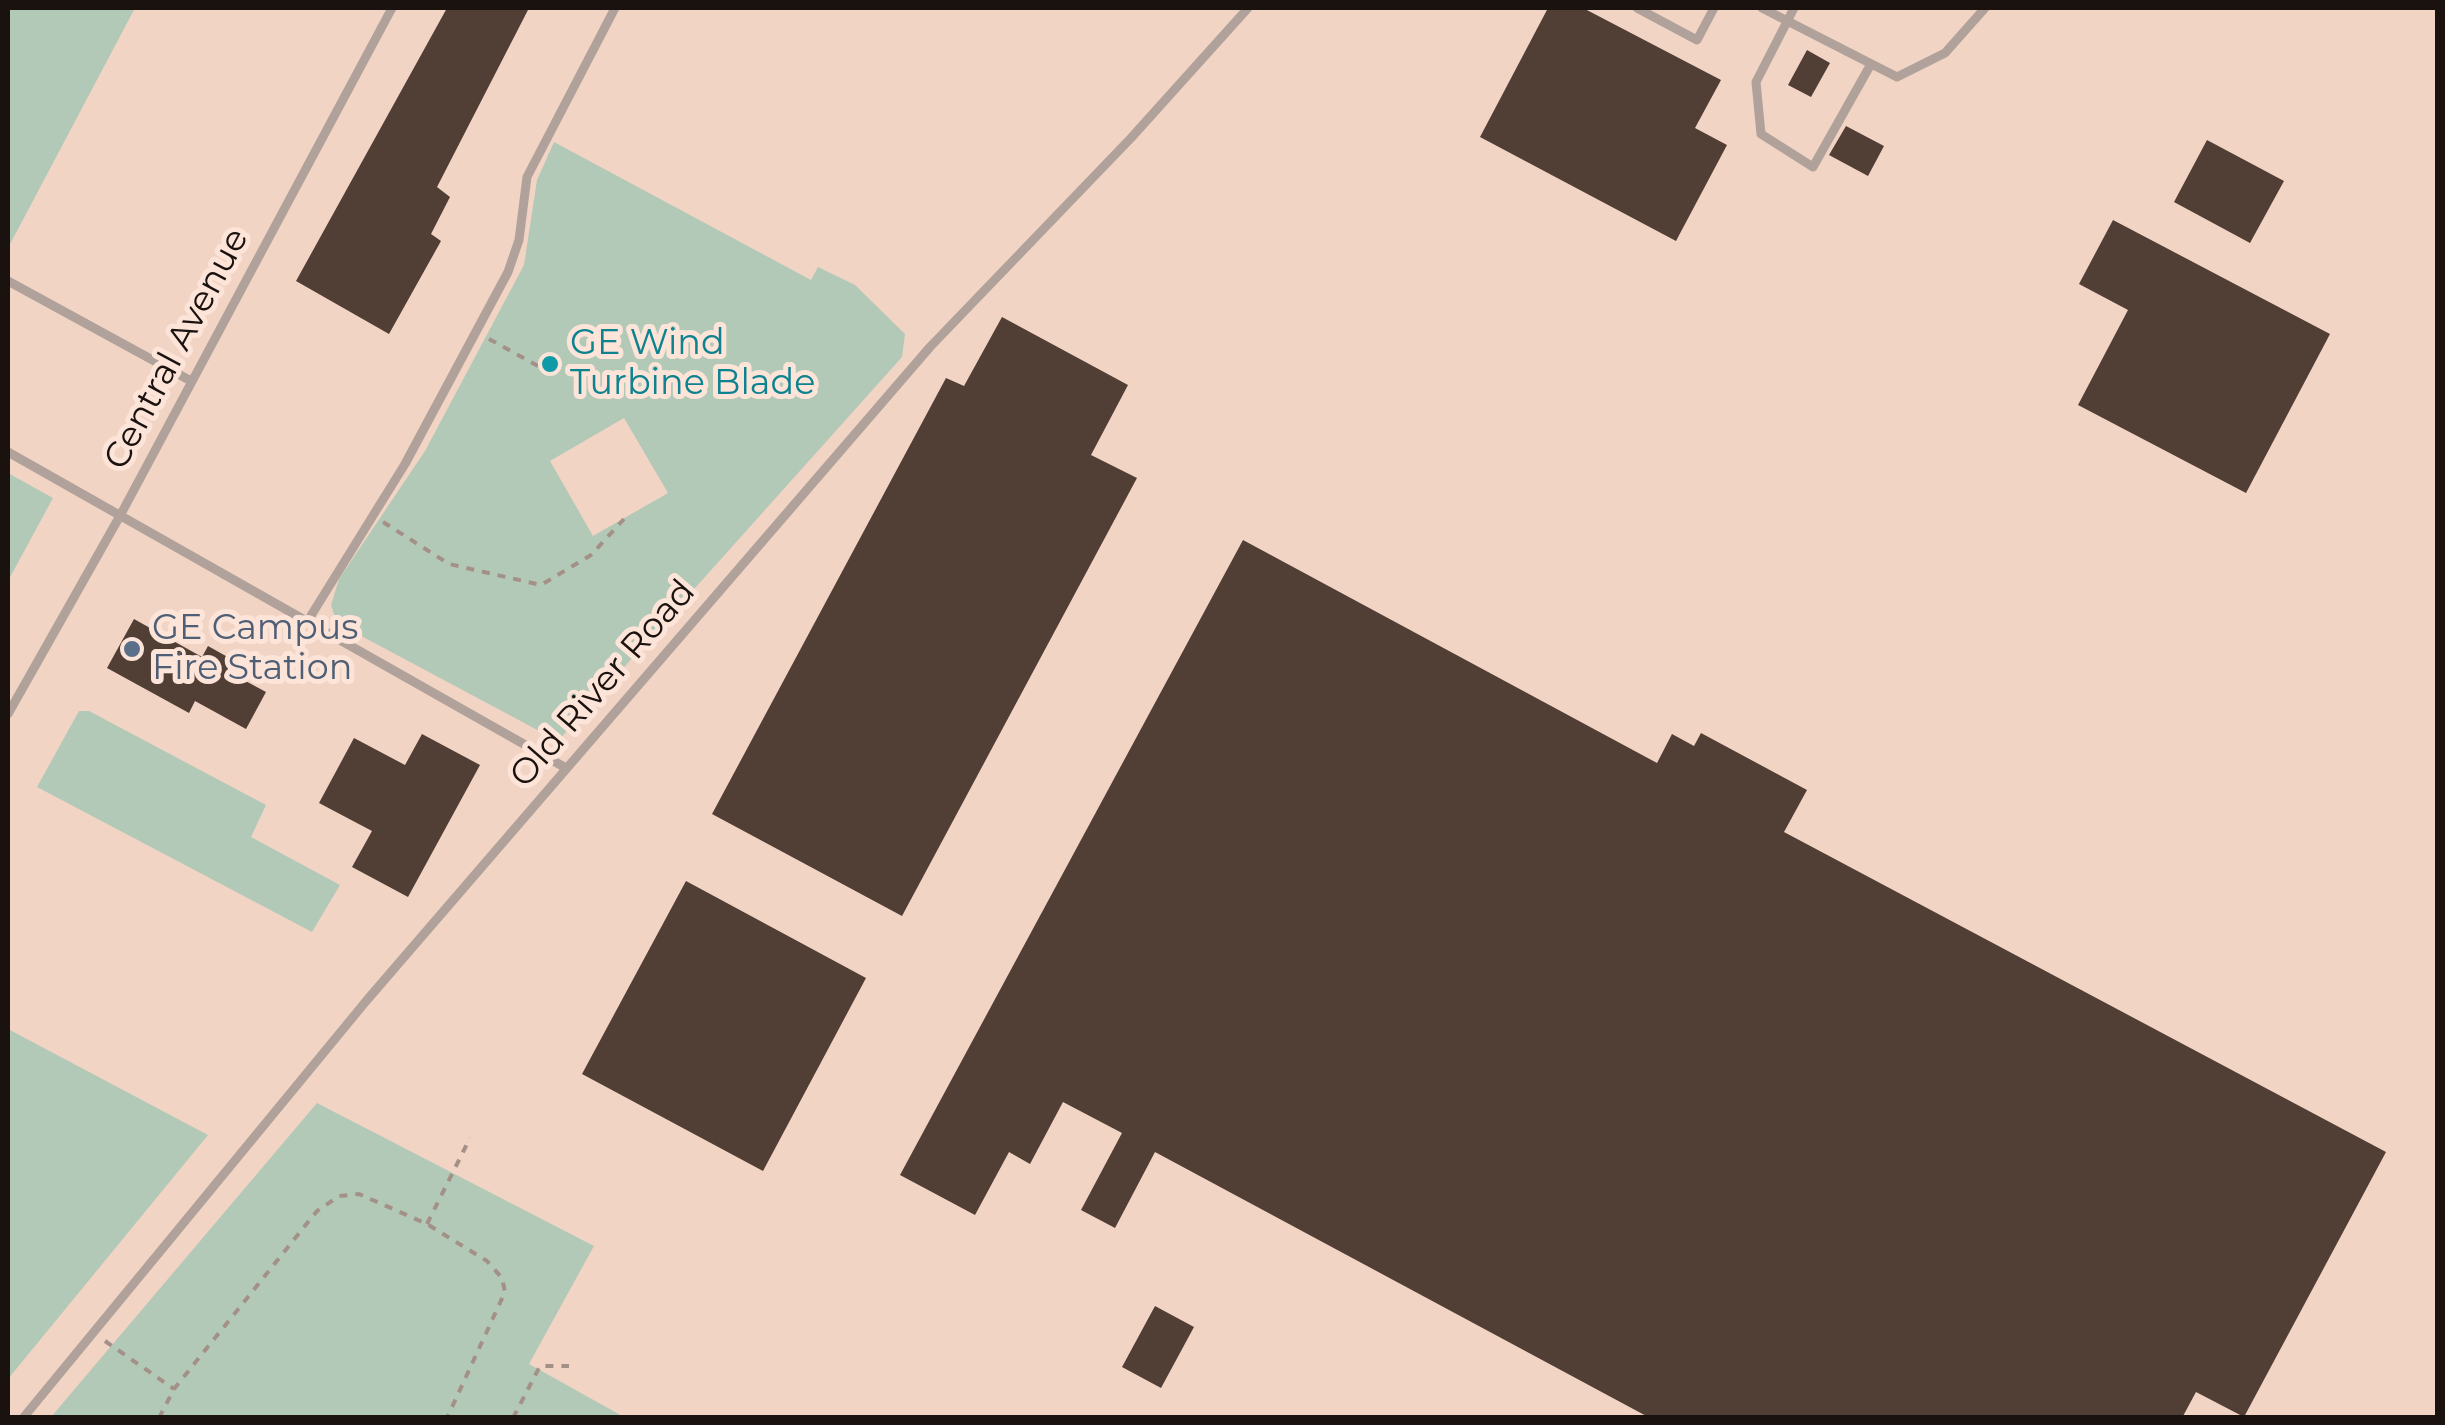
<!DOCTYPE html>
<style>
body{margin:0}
#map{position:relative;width:2445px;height:1425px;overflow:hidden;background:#fde4d8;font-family:Montserrat,sans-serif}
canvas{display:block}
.frame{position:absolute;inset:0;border:10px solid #1a120e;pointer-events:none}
</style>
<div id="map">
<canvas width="2445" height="1425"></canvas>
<div class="frame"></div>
</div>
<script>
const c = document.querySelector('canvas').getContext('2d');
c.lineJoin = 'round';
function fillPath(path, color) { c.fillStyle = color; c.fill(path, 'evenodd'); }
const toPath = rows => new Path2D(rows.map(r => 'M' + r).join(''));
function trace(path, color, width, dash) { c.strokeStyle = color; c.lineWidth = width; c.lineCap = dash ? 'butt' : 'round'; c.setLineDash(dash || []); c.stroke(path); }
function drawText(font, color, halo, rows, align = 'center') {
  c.font = font + ' Montserrat,sans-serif'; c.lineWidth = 10; c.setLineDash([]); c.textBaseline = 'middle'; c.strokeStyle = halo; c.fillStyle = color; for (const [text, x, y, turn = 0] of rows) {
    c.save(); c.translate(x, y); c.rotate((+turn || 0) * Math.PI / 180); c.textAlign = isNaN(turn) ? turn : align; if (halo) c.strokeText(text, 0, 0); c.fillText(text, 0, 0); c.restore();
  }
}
fillPath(toPath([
 [8,8,2437,8,2437,1417,8,1417]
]), '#f2d4c4');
fillPath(toPath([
 [8,8,135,8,8,248],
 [554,142,811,280,818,267,855,285,905,334,902,357,558,741,337,623,331,605,339,579,425,451,524,265,537,180],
 [624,418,668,493,593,536,550,461],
 [8,473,53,498,8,581],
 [79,711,89,711,266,805,251,837,340,885,312,932,37,787],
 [8,1029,208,1135,8,1379],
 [317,1103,594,1246,529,1364,624,1417,51,1417]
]), '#b3c9b7');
fillPath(toPath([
 [447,8,529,8,437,187,450,197,431,234,441,241,389,334,296,281],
 [1548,8,1583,8,1721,80,1695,128,1727,145,1676,241,1480,137],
 [1807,50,1830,63,1811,97,1788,85],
 [1846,126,1884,146,1868,176,1829,155],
 [2207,140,2284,181,2250,243,2174,202],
 [2113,220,2330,334,2246,493,2078,405,2128,310,2079,284],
 [1002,317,1128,385,1091,455,1137,478,902,916,712,814,946,378,964,386],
 [1243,540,1657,763,1672,734,1694,746,1701,733,1807,790,1784,832,2386,1152,2244,1417,2196,1392,2182,1418,1650,1418,1155,1152,1115,1228,1081,1210,1122,1133,1063,1102,1030,1164,1009,1152,975,1215,900,1175],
 [134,619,202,657,208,646,233,660,227,671,266,692,246,729,195,701,189,713,107,668],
 [422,734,480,765,408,897,352,867,372,831,319,803,354,738,405,765],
 [686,881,866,978,763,1171,582,1074],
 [1155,1306,1194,1327,1161,1388,1122,1367]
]), '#513e35');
trace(toPath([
 [489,339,538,366],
 [383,522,449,564,541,585,591,555,624,519],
 [427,1224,470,1138],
 [105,1341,174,1389],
 [159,1418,174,1389,317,1211,339,1196,359,1194,427,1224,487,1261,502,1278,505,1292,447,1418],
 [513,1418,540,1366,569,1366]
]), '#a39188', 4, [8, 8]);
trace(toPath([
 [1637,8,1697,40,1714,8],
 [1762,8,1897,77,1945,53,1985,8],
 [1794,8,1756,82,1761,134,1813,167,1871,64],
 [8,281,191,381],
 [8,452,566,768],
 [307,622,405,464,508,272,519,240,527,177,615,8],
 [8,714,121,514,392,8],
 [23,1418,367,1000,930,347,1131,138,1248,8]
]), '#b0a29a', 9);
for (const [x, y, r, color] of [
 [550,364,10,"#0f9aa8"],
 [132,649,10,"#5c6f8a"]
]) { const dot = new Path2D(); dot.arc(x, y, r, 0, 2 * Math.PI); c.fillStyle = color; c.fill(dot); trace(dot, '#fde4d8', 4); }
drawText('35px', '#0d838f', '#fde4d8', [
 ["GE Wind",570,344],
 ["Turbine Blade",570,384]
], 'left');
drawText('35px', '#1a120e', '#fde4d8', [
 ["Central Avenue",177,349,-62],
 ["Old River Road",603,684,-49]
]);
drawText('35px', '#4e5e75', '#fde4d8', [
 ["GE Campus",152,629],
 ["Fire Station",152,669]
], 'left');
</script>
